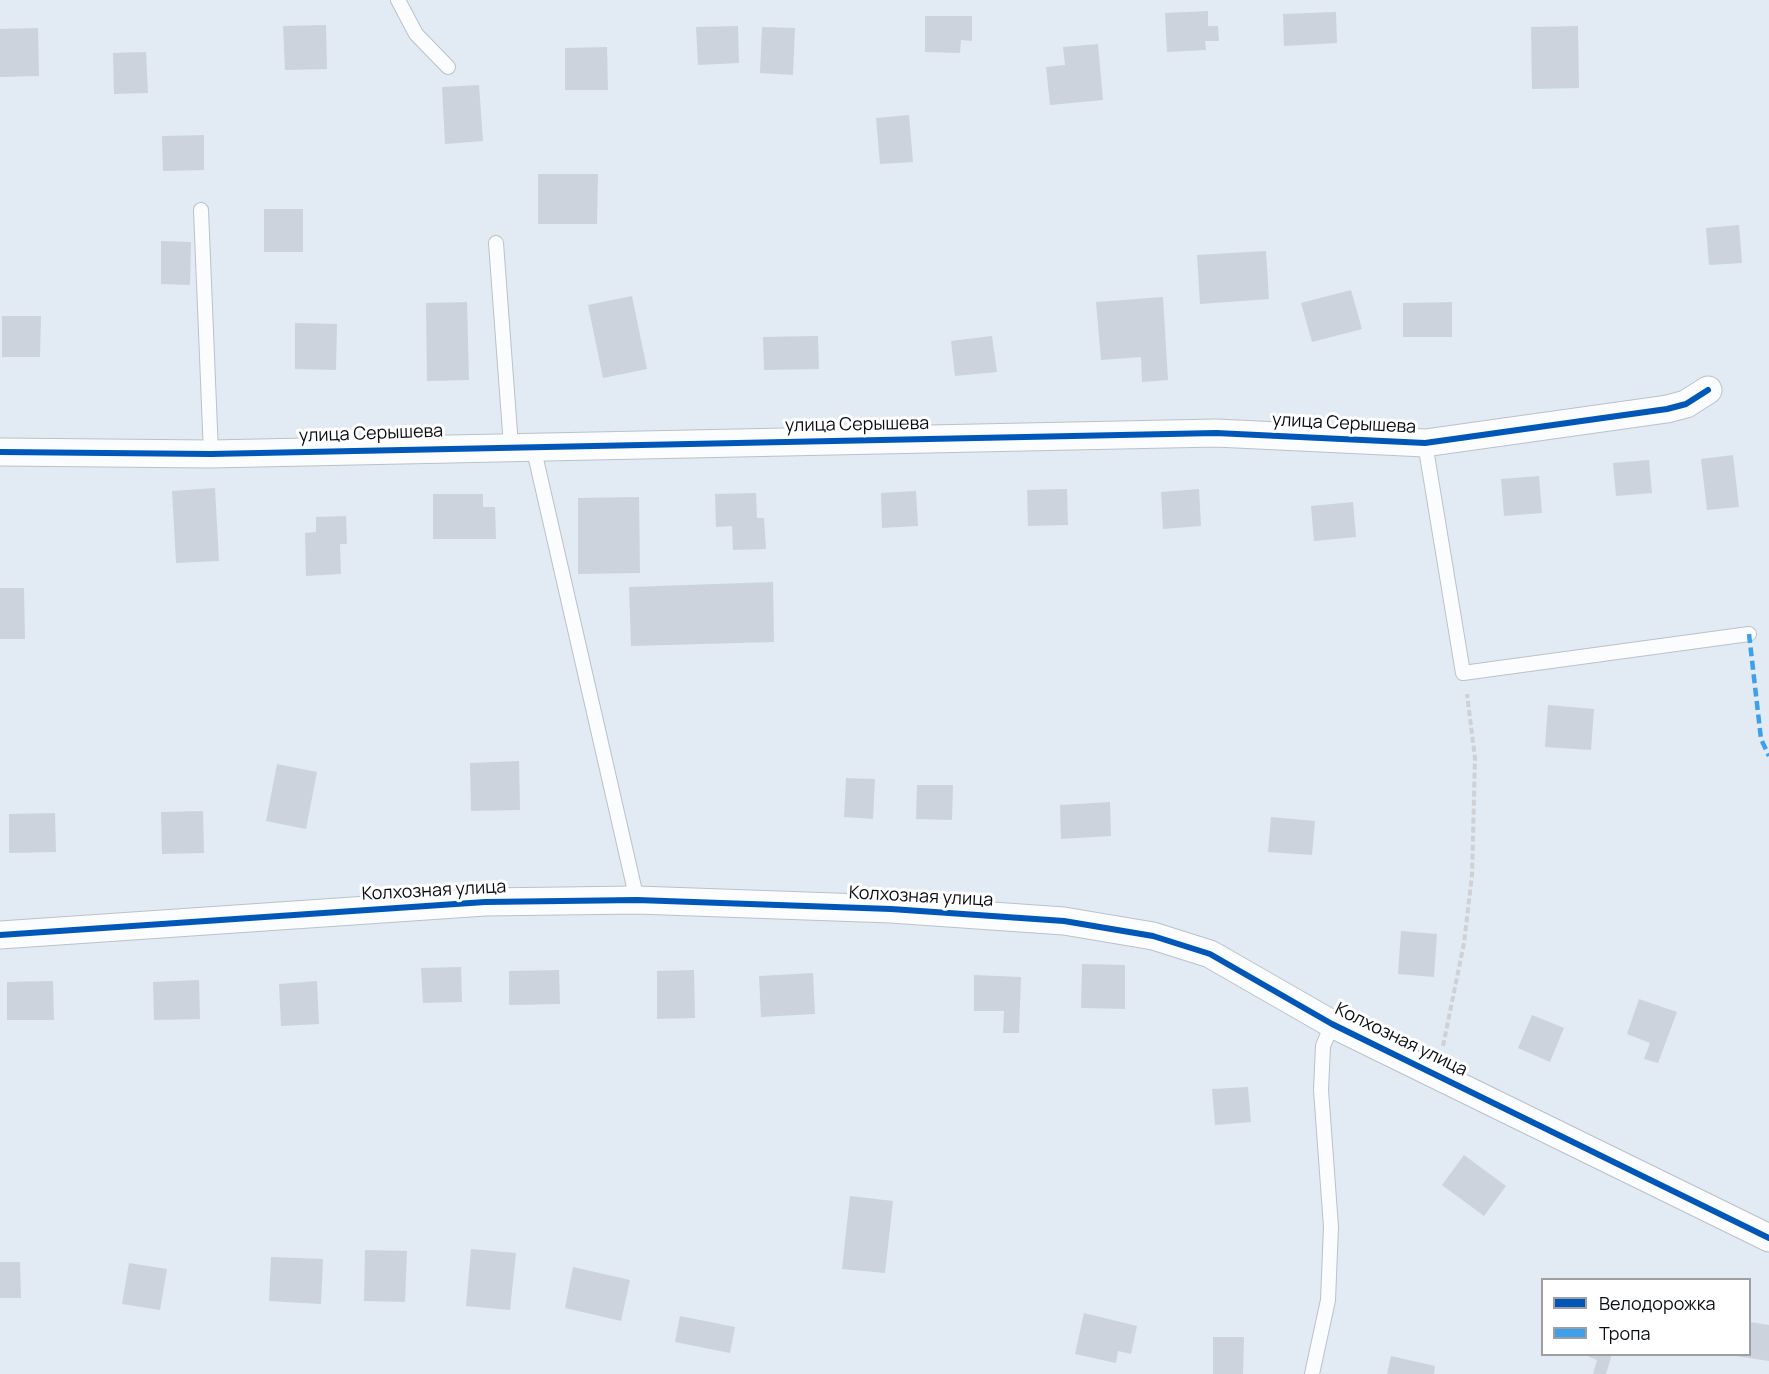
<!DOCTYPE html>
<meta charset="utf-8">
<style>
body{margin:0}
#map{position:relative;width:1769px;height:1374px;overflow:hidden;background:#e2eaf3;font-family:Manrope,sans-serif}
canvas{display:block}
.legend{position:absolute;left:1541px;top:1278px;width:210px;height:78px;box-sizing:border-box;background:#fff;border:2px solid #9d9fa1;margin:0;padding:8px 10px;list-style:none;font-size:18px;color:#0a0e13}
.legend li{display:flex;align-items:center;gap:12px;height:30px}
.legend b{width:30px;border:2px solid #9d9fa1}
</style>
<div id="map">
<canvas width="1769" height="1374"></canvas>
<ul class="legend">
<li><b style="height:8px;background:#0057b8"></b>Велодорожка</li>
<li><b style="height:8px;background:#3ca1ea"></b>Тропа</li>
</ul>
</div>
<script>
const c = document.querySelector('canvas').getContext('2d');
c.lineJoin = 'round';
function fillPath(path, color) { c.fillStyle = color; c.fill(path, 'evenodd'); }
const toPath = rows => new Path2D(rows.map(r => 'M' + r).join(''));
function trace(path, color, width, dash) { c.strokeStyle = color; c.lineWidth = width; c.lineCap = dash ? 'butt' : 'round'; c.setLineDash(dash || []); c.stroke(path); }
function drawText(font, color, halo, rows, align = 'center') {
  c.font = font + ' Manrope,sans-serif'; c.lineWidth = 6; c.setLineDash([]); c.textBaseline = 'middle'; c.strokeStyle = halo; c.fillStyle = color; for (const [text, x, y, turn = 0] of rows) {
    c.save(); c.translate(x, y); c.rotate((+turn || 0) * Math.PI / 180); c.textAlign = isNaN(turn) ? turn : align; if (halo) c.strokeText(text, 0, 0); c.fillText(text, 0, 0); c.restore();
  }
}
fillPath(toPath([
 [1208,11,1208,26,1218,26,1219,41,1205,41,1206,50,1167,52,1165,13],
 [1336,12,1337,43,1284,46,1283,14],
 [925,16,972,16,972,41,961,40,960,53,925,52],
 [326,25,327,69,285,70,283,26],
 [738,26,739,63,698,65,696,27],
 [1578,26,1579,88,1532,89,1531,27],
 [762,27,795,28,793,75,760,73],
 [38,28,39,76,0,77,0,29],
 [1098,44,1103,100,1050,105,1046,67,1065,65,1063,47],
 [607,47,608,90,565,90,565,48],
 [146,52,148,93,114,94,113,53],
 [479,85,483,141,445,144,442,87],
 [909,115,913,162,880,164,876,118],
 [204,135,204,170,163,171,162,136],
 [538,174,598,174,597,224,538,224],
 [264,209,303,209,303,252,264,252],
 [1739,225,1742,263,1709,265,1706,228],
 [161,241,191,242,190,285,161,284],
 [1266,251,1269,299,1200,304,1197,255],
 [1351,290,1362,329,1312,342,1301,303],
 [632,296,647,369,603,378,588,305],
 [1163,297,1168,380,1142,382,1141,357,1101,360,1096,302],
 [467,302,469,380,427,381,426,303],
 [1452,302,1452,337,1403,337,1403,303],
 [2,316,41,316,40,357,2,357],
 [295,323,337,324,336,370,295,369],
 [818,336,819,369,764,370,763,337],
 [992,336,997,372,955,376,951,341],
 [1733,455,1739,507,1707,510,1701,459],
 [1649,460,1652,493,1616,496,1613,463],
 [1539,476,1542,513,1504,516,1501,479],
 [215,488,219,561,176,563,172,491],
 [1067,489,1068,525,1028,526,1027,490],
 [1199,489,1201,526,1163,529,1161,492],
 [916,491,918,526,882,528,881,493],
 [756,493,757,518,764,518,766,549,733,550,732,526,716,527,715,494],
 [433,494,483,494,483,507,495,507,496,539,433,539],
 [639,497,640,573,578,574,578,498],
 [1353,502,1356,537,1314,541,1311,506],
 [346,516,347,544,340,544,341,574,306,576,305,533,316,532,316,517],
 [773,582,774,642,631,646,629,587],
 [0,588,24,588,25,639,0,639],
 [1548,705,1594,709,1591,750,1545,747],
 [519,761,520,810,471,811,470,763],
 [277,764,317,772,306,829,266,821],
 [846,778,875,779,873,819,844,817],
 [917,785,953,785,952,820,916,819],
 [1110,802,1111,836,1061,839,1060,805],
 [203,811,204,853,162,854,161,812],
 [55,813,56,852,9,853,9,814],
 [1271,817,1315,821,1312,855,1268,852],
 [1401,931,1437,934,1434,977,1398,974],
 [1082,964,1125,965,1125,1009,1081,1008],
 [461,967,462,1002,423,1003,421,968],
 [559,970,560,1004,509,1005,509,971],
 [694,970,695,1018,657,1019,657,971],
 [813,973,815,1014,761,1017,759,976],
 [974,975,1021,977,1019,1033,1003,1033,1004,1011,974,1011],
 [199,980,200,1019,154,1020,153,982],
 [53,981,54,1020,7,1020,7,982],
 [317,981,319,1024,281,1026,279,984],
 [1639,999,1677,1012,1658,1063,1644,1059,1650,1043,1627,1034],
 [1532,1015,1564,1028,1550,1062,1518,1048],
 [1248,1087,1251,1122,1215,1125,1212,1089],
 [1464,1155,1506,1186,1484,1216,1442,1185],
 [850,1196,893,1201,885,1273,842,1269],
 [471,1249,516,1253,510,1310,466,1306],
 [365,1250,407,1251,405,1302,364,1301],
 [271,1257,323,1259,321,1304,269,1301],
 [0,1262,20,1262,21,1298,0,1298],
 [129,1263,167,1269,160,1310,122,1304],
 [573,1267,630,1280,621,1321,565,1308],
 [1084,1313,1137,1326,1131,1354,1118,1351,1116,1363,1075,1354],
 [680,1316,735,1327,730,1353,675,1342],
 [1750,1322,1769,1325,1769,1361,1735,1356,1750,1354],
 [1213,1337,1244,1337,1243,1374,1213,1374],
 [1582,1354,1612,1354,1606,1374,1593,1374,1597,1360],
 [1391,1356,1435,1366,1434,1374,1387,1374]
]), '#ccd3dc');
const service = toPath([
 [398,0,416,34,448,67],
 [201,210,211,454],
 [496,243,511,446],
 [1425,443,1463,673,1749,634],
 [533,446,637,900],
 [1312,1374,1328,1300,1331,1227,1321,1090,1323,1046,1332,1024]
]);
const minor = toPath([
 [0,452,211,454,1216,433,1425,443,1667,409,1686,404,1708,390],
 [0,935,485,902,637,900,891,909,1064,921,1153,936,1210,954,1332,1024,1769,1238]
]);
trace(service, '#bbc1c8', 16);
trace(minor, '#bbc1c8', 29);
trace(toPath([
 [1443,1046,1464,943,1472,875,1475,758,1467,694]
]), '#cfd1d4', 4, [6, 3]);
trace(service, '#fbfcfd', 14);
trace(minor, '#fbfcfd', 27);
trace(toPath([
 [1749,634,1761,739,1769,756]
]), '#3ca1ea', 4.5, [9, 4.5]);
trace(toPath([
 [0,452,211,454,1216,433,1425,443,1667,409,1686,404,1708,390],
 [0,935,485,902,637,900,891,909,1064,921,1153,936,1210,954,1332,1024,1769,1238]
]), '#0057b8', 6);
drawText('18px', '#0a0e13', '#fff', [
 ["улица Серышева",1344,424,3],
 ["улица Серышева",857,425,-1],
 ["улица Серышева",371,434,-2],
 ["Колхозная улица",434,891,-3],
 ["Колхозная улица",921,897,3],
 ["Колхозная улица",1401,1040,26]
]);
</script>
